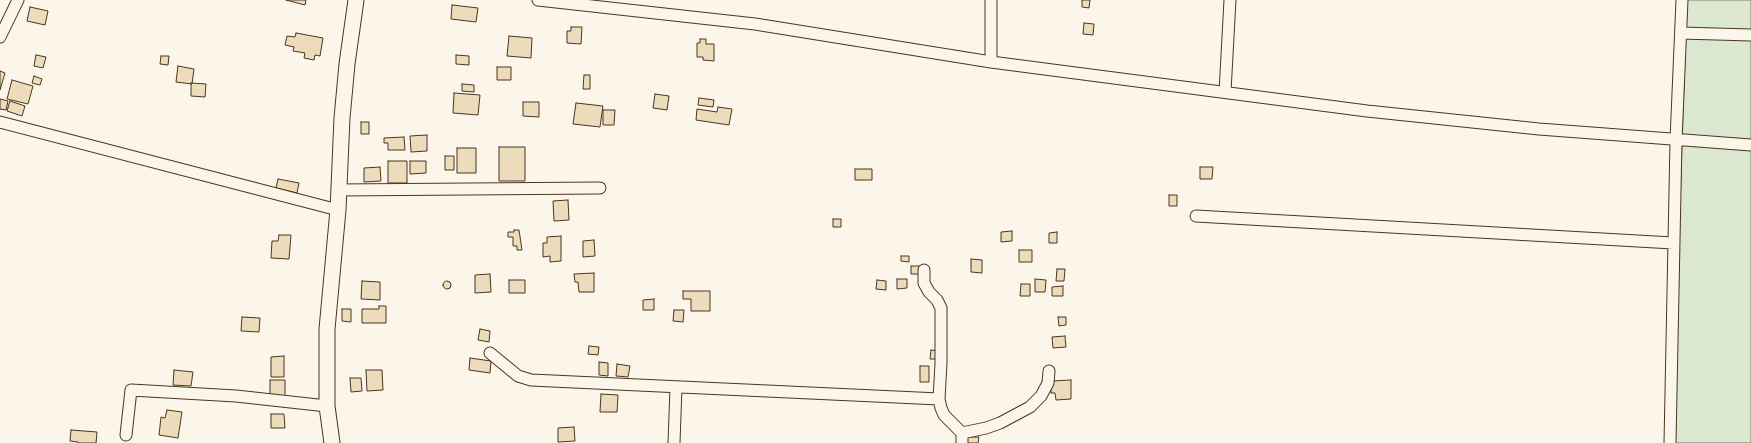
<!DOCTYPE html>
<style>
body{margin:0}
canvas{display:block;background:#fbf6e9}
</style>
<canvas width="1751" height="443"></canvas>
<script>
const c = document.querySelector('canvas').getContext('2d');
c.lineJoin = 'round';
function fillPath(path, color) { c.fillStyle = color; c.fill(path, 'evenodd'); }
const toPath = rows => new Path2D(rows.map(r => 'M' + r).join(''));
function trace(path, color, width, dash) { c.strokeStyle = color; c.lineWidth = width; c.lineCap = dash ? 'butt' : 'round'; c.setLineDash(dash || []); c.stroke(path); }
const green = toPath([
 [1687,0,1751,0,1751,443,1672,443,1687,0]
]);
fillPath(green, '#dce7d0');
trace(green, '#887966', 1);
const building = toPath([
 [286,0,306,0,305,5,286,0],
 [1082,0,1090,0,1089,8,1082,7,1082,0],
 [452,5,478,8,476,22,451,19,452,5],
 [30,7,48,11,45,25,27,21,30,7],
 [1084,23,1094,24,1093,35,1083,34,1084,23],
 [571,27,582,27,581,44,567,43,567,31,571,31,571,27],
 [296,33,323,38,320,56,315,55,314,60,304,58,305,53,293,51,294,47,285,45,287,36,295,37,296,33],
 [509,36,532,38,531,58,507,56,509,36],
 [700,39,706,39,706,44,714,44,714,61,703,60,703,57,697,57,697,43,700,43,700,39],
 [36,55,46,57,43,68,34,66,36,55],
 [456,55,469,56,469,65,456,64,456,55],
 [161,56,169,56,168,65,160,64,161,56],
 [178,66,194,69,192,84,176,82,178,66],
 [497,67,511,67,511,80,497,80,497,67],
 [0,71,5,73,0,90,0,71],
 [584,75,590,75,590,89,583,89,584,75],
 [34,76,42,79,40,85,32,83,34,76],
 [12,80,33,86,28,104,7,99,12,80],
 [191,83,206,84,205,97,191,96,191,83],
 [462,84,474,85,474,92,462,91,462,84],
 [454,93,480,95,478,115,453,113,454,93],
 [655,94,669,96,667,110,653,108,655,94],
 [699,98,714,100,713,107,698,105,699,98],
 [0,99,8,101,6,110,0,109,0,99],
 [10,101,25,106,22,116,7,111,10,101],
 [523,102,539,102,539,117,523,116,523,102],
 [576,103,603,106,600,127,573,124,576,103],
 [718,107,732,109,729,125,696,120,697,109,717,112,718,107],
 [603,110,615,110,614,125,603,125,603,110],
 [361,122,369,122,369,134,361,134,361,122],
 [427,135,427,151,411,152,410,136,427,135],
 [404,137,405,150,388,150,388,143,384,143,384,138,404,137],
 [499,147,525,147,525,181,499,181,499,147],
 [457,148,476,148,476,173,457,173,457,148],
 [445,156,454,156,454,170,445,170,445,156],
 [388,161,407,161,407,183,388,183,388,161],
 [410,161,426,161,426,173,410,174,410,161],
 [380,167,381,181,364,182,364,168,380,167],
 [1200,167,1213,167,1212,179,1200,179,1200,167],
 [855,169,872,169,872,180,855,180,855,169],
 [278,179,299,183,297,193,276,188,278,179],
 [1169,195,1177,195,1177,206,1169,206,1169,195],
 [568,200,569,220,554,221,553,201,568,200],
 [833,219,841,219,841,227,833,227,833,219],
 [514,230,519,230,522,250,517,250,517,246,513,246,513,237,508,237,508,232,514,232,514,230],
 [1012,231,1012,241,1001,242,1001,232,1012,231],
 [1057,232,1057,243,1049,243,1049,233,1057,232],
 [279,235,291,235,289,259,271,258,272,241,278,241,279,235],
 [561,236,561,261,550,262,550,256,543,257,543,243,547,243,547,237,561,236],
 [594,240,595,256,583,257,583,241,594,240],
 [1019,250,1032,250,1032,262,1019,262,1019,250],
 [901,256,909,256,909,262,901,261,901,256],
 [971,259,982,260,982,273,971,272,971,259],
 [911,266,920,266,920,274,911,274,911,266],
 [1057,269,1065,269,1064,281,1056,281,1057,269],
 [594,273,594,292,579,292,578,282,575,282,574,274,594,273],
 [490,274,491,292,475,293,475,275,490,274],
 [897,279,907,279,907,288,897,289,897,279],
 [1035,279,1046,280,1045,292,1035,292,1035,279],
 [509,280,525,280,525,293,509,293,509,280],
 [877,280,886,281,886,290,876,289,877,280],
 [362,281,380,282,380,300,361,299,362,281],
 '443 285a4 4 0 1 1 8 0a4 4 0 1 1-8 0Z',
 [1021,284,1030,284,1030,296,1020,296,1021,284],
 [1063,286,1063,296,1052,296,1052,287,1063,286],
 [683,291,710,291,710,311,691,311,691,299,683,299,683,291],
 [654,299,654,310,643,310,643,300,654,299],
 [379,306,386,306,386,323,362,323,362,309,379,309,379,306],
 [342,309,351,309,351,322,342,321,342,309],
 [674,310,684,310,683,322,673,321,674,310],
 [242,317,260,318,259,332,241,331,242,317],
 [1058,317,1066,317,1066,325,1059,326,1058,317],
 [480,329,490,331,489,342,478,340,480,329],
 [1065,336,1066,347,1053,348,1052,337,1065,336],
 [589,346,599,347,598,355,588,354,589,346],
 [931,350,940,351,939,359,930,359,931,350],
 [284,356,284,377,271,377,271,357,284,356],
 [470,358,491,361,490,373,469,370,470,358],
 [599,362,608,363,608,376,599,375,599,362],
 [617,364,630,366,628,377,616,376,617,364],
 [920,366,929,366,929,382,920,382,920,366],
 [174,370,193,372,191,386,173,385,174,370],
 [366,370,382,370,383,390,367,391,366,370],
 [350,378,361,378,362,391,351,392,350,378],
 [270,380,285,380,285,399,270,399,270,380],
 [1071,380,1071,399,1056,400,1055,393,1051,393,1051,381,1071,380],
 [601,394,618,395,617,412,600,412,601,394],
 [167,410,182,412,178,438,159,435,161,417,165,418,167,410],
 [271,414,284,414,285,428,271,428,271,414],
 [574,427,575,441,558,442,558,428,574,427],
 [71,430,97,432,96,443,78,443,78,442,70,441,71,430],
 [966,437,979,437,978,443,966,443,966,437]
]);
fillPath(building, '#ecdcbc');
trace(building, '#4a3520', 1);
const minor = toPath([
 [538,0,755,24,991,62,1367,111,1539,129,1751,145],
 [1681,33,1751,35],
 [0,37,18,0],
 [991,62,991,0],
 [1225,92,1230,0],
 [0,122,338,210],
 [338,190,600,188],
 [1196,216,1673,243],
 [924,270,924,283,929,292,937,300,941,308,941,363,939,399,941,408,944,415,962,433,962,443],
 [490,353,518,376,531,380,939,399],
 [962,433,986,428,1000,423,1030,407,1041,396,1048,383,1049,371],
 [126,435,131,390,236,396,327,406],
 [674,443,676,387],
 [1670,443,1676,140,1682,0]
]);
const tertiary = toPath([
 [332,443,327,406,327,329,338,210,342,118,347,64,356,0]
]);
trace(minor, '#4a3520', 13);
trace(tertiary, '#4a3520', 17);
trace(minor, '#fbf6e9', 11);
trace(tertiary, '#fbf6e9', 15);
</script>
